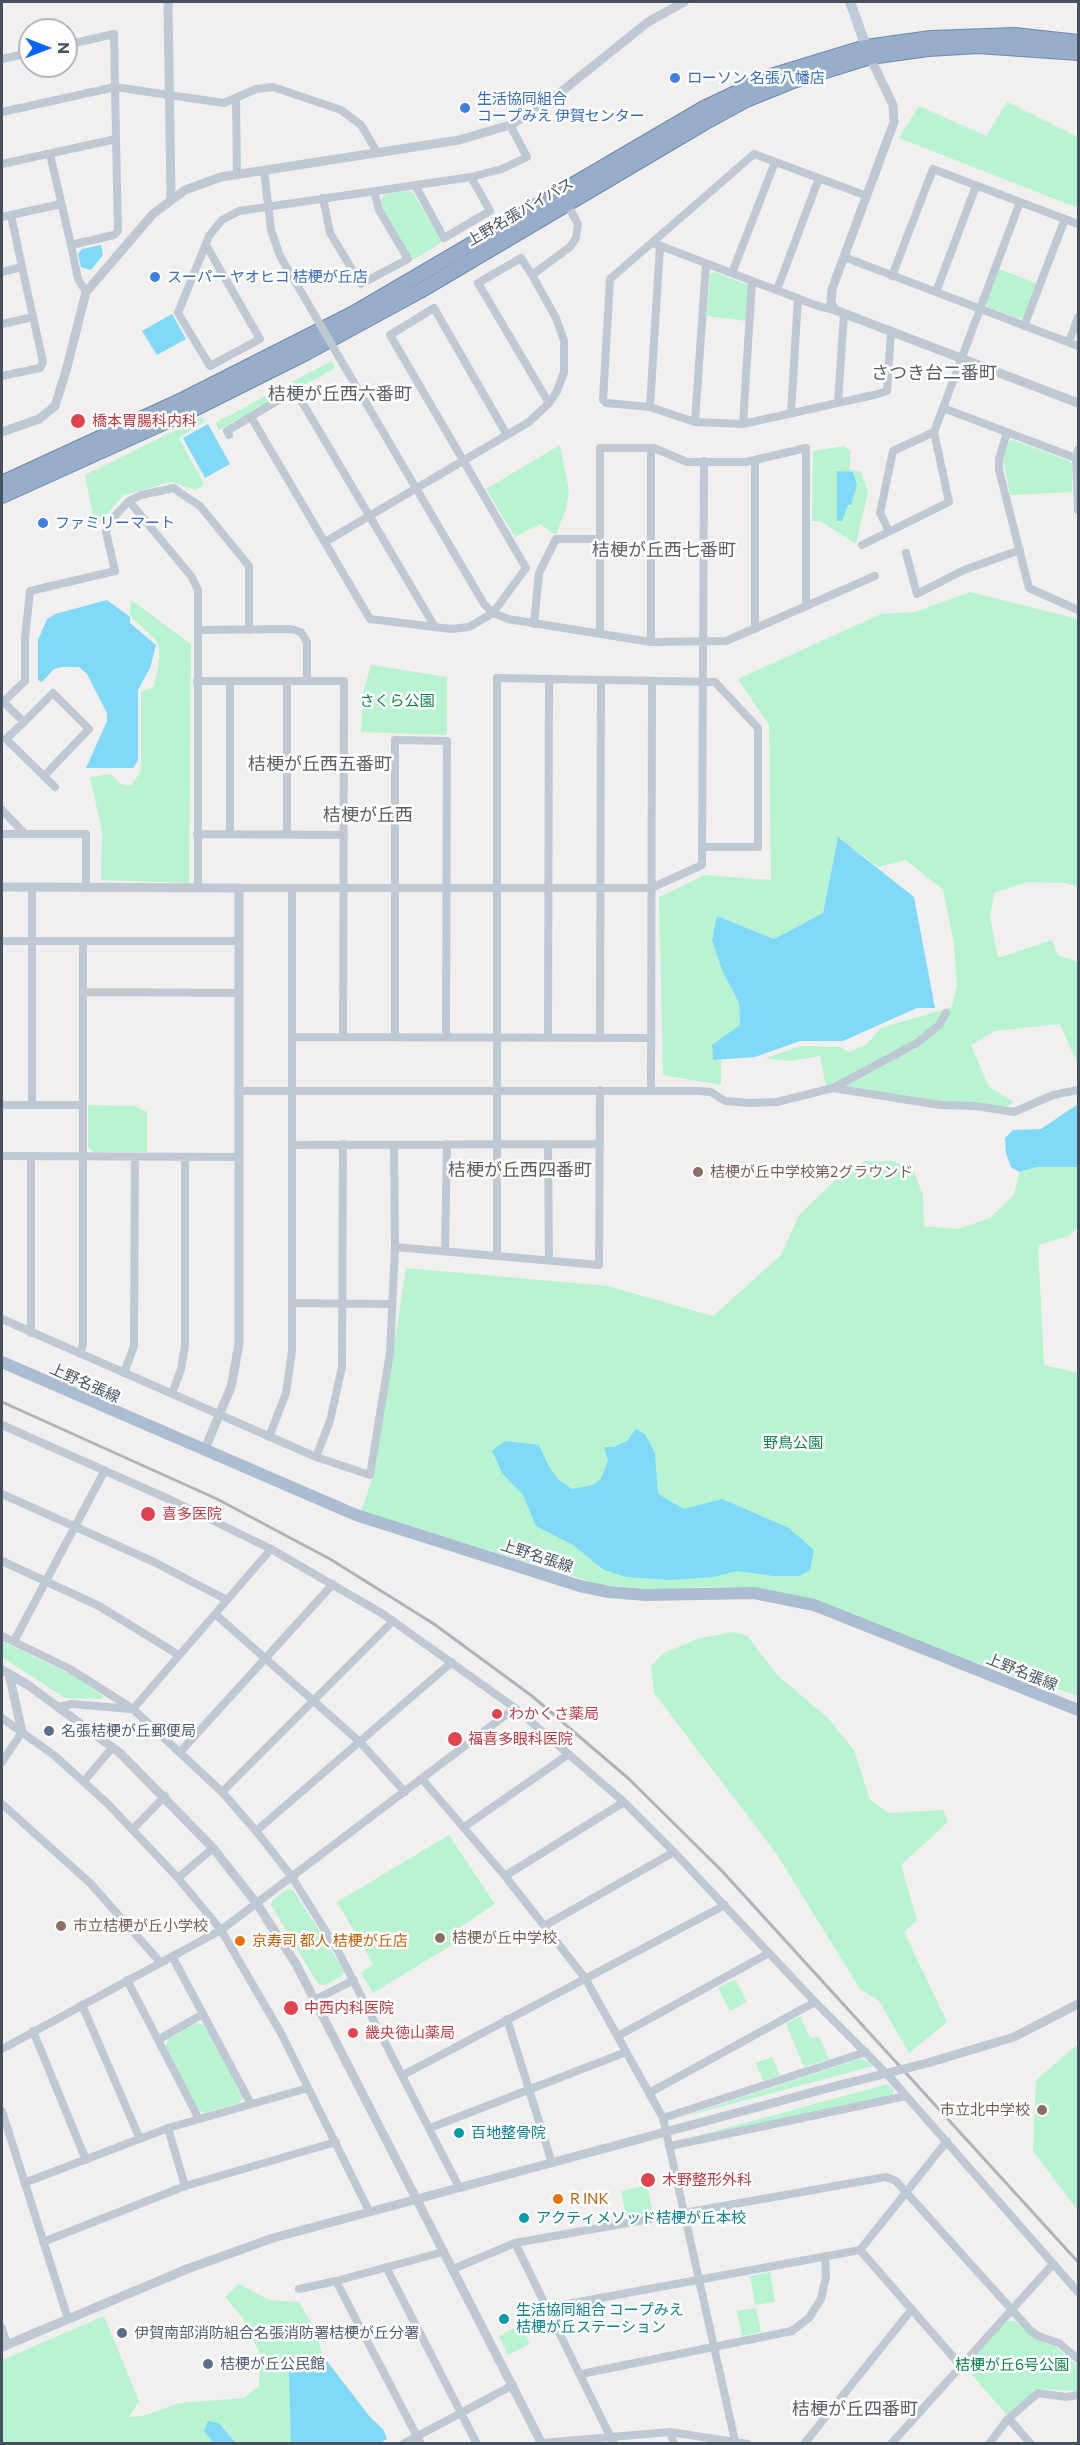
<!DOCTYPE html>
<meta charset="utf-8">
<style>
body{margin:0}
#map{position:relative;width:1080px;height:2445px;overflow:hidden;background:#f2efef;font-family:Commissioner,sans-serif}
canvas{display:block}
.frame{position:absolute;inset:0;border:3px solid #45515f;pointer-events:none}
.north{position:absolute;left:18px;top:18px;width:60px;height:60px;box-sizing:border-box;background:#fff;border:2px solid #b5b9bf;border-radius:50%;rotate:90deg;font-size:16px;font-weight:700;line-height:24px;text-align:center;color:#45515f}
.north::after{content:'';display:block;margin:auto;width:21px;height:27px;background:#0364f7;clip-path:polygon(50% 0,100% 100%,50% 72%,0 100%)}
</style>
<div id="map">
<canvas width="1080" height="2445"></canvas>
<div class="frame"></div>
<div class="north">N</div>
</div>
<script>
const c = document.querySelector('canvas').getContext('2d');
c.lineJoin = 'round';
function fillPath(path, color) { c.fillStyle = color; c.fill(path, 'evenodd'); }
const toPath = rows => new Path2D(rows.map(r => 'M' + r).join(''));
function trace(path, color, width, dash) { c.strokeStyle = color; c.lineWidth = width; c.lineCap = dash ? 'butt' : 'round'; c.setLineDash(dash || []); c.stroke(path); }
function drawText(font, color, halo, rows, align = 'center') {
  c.font = font + ' Commissioner,"Noto Sans JP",sans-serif'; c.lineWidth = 5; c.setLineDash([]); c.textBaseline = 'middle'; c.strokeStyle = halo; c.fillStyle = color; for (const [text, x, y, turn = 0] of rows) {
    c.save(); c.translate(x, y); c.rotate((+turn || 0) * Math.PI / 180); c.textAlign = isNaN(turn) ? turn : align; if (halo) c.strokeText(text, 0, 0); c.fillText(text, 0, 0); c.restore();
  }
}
fillPath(toPath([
 [1007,102,1078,137,1078,208,899,138,919,106,986,136],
 [408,191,413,193,442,242,413,260,383,209,381,199,386,194],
 [999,269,1036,283,1023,317,1020,319,988,307,986,303],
 [714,272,748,285,746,321,707,316,710,274],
 [331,361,335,368,299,388,297,385,219,430,215,423],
 [202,417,205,421,179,438,204,484,196,490,171,482,124,495,95,527,85,475],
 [1013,440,1069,461,1072,464,1072,492,1010,495,1003,458,1009,441],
 [560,445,569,491,566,509,556,535,540,524,515,537,486,489],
 [844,446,851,452,849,469,861,472,868,492,856,544,820,521,812,521,813,451],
 [970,592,1078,619,1078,887,1066,883,1028,882,994,893,990,917,998,958,1052,940,1058,955,1078,962,1078,1065,1060,1024,995,1031,971,1045,989,1087,1014,1102,1003,1109,979,1103,943,1102,842,1085,826,1087,820,1056,789,1061,765,1058,801,1046,839,1047,850,1052,867,1044,881,1028,952,1007,957,986,954,944,943,890,906,860,878,867,838,837,823,913,774,939,717,916,722,970,739,1003,740,1025,713,1060,721,1060,721,1085,663,1075,659,897,705,875,771,880,769,725,738,679,881,614,915,612],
 [131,600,191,644,189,883,101,880,102,831,90,777,111,774,119,783,131,786,141,771,141,692,154,686,159,663,159,648,155,639,130,616],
 [371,665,447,677,447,735,361,732,363,693],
 [88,1105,135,1106,147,1112,147,1152,93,1152,88,1147],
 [865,1161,894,1161,914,1172,923,1195,924,1226,958,1229,990,1218,1014,1195,1019,1172,1037,1167,1078,1167,1078,1227,1069,1236,1038,1245,1044,1365,1078,1373,1078,1696,1037,1682,1027,1682,957,1655,754,1588,703,1587,655,1590,598,1584,361,1511,374,1474,406,1268,608,1286,713,1316,781,1255,799,1215,845,1171],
 [732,1632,748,1636,776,1674,828,1718,854,1750,870,1800,889,1813,943,1810,948,1822,901,1865,917,1920,904,1932,947,2022,909,2053,879,2001,860,1989,776,1853,654,1693,651,1666,662,1654,697,1639],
 [2,1641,78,1678,103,1696,102,1699,65,1698,2,1657],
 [449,1835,495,1904,450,1934,455,1943,373,1993,361,1973,373,1964,337,1902],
 [287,1889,293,1890,322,1935,344,1971,342,1976,325,1985,318,1984,271,1905,272,1901],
 [735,1979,747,2002,730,2011,718,1988],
 [800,2016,810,2038,819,2037,829,2059,804,2067,786,2024],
 [197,2023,204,2025,243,2097,239,2103,204,2113,198,2109,166,2046,168,2039],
 [1078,2044,1078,2211,1033,2151,1036,2080],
 [772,2057,780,2075,763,2081,756,2063],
 [862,2058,873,2066,679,2118],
 [888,2084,894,2090,892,2096,686,2139],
 [647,2185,653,2213,626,2217,621,2191],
 [770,2272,775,2302,755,2305,750,2276],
 [239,2284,269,2300,299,2302,314,2327,323,2356,301,2355,291,2361,291,2444,236,2443,219,2423,204,2431,213,2443,2,2443,2,2360,104,2316,139,2401,129,2417,143,2416,179,2403,244,2398,259,2386,260,2354,242,2317,225,2297],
 [756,2308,761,2332,742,2336,737,2311],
 [1007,2321,1015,2321,1035,2339,1055,2346,1077,2365,1078,2391,1037,2389,1007,2415,965,2367],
 [520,2325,530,2344,508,2355,499,2336]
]), '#b8f4d2');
fillPath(toPath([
 [101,245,103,255,91,270,81,267,78,254,82,249],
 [172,314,186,339,157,355,142,331],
 [208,424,230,464,205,478,183,438],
 [837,471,853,472,857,485,851,505,848,505,842,521,837,521],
 [107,600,130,617,130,623,156,645,150,668,138,690,138,760,133,768,86,768,107,721,107,713,87,674,79,667,62,667,54,669,42,682,38,680,38,640,47,619,55,614],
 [838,837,914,897,935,1008,917,1008,843,1041,800,1041,755,1057,713,1060,712,1045,740,1025,739,1003,722,970,712,940,717,916,774,939,823,913],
 [1078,1104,1078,1167,1037,1167,1019,1172,1011,1167,1006,1153,1005,1138,1013,1130,1041,1129],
 [636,1429,645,1434,655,1453,658,1494,684,1509,722,1499,789,1528,814,1550,810,1570,799,1576,773,1576,737,1571,714,1577,669,1580,626,1577,604,1570,573,1545,536,1526,523,1495,502,1473,492,1451,505,1441,539,1445,548,1465,559,1480,572,1489,593,1485,601,1479,608,1460,604,1447,614,1447,627,1441],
 [301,2355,323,2356,370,2417,383,2429,387,2439,378,2444,291,2443,289,2373,291,2361],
 [208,2421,219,2423,236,2443,213,2443,204,2431]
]), '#80d9f6');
const trunk = toPath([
 [2,483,184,399,354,313,704,108,771,76,866,47,931,38,1014,35,1078,42],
 [2,496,192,410,306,353,420,291,704,123,746,100,793,81,870,57,928,49,978,46,1078,53]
]);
trace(trunk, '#6c8ab0', 16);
trace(toPath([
 [2,59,30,53],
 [236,100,237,174],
 [2,112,115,87,224,103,256,89,273,87,341,110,361,125,377,152],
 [50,154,71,245],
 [2,164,116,139,114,34,66,45],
 [264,170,271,230,280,256,313,312],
 [415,185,444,238,490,211,471,177],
 [867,196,754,154,610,279,603,400,606,403,650,407,695,422,743,424,878,394,887,391,891,331],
 [323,198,330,233,361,284,408,259,379,210,374,191],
 [1020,202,943,408,1078,459],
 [2,217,61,204],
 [653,243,818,306,835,310],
 [206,245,260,339,210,366,178,313,209,236,222,220,239,211,471,177,502,169,527,157,510,125],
 [844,257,1078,346],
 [2,272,22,267,11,215],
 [732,273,775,162],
 [532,275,521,258,478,283,549,403],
 [892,276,933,169,1078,224],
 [777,290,819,178],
 [86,292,78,279,71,245,114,235,118,231,116,139],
 [936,292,976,186],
 [2,324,33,317],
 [1024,326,1065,219],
 [1069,342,1078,317],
 [339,357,484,604,493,613,508,619,651,642,726,641,875,576],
 [2,376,40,368,43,362,22,267],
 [838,403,844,314],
 [650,407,660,246],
 [791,413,798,298],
 [251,417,370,619,451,629,469,627,493,613,526,568,390,335,434,308,507,435],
 [695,422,706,264],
 [743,424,752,281],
 [1007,432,999,459,999,470,1029,588,1078,610],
 [229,435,227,431,295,390,435,627],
 [1078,450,1076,458,1078,510],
 [755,460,755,629],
 [129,501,191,576,198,590,198,888],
 [889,531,880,513,893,451,934,432],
 [325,542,529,422,549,403,557,391,564,372,564,341,556,318,532,275,570,247,576,238,578,224,567,204],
 [862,545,949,502,934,432,943,408],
 [906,553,917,594,964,570,1020,550],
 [534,624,539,573,556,539,600,539],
 [198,630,291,629,301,632,307,642,307,681],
 [600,634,600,448,654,448,687,462,746,462,806,448,806,605],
 [651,642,651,448],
 [197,681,344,681,343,1037],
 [230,681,230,834],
 [2,701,24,722,53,693,89,729,44,776],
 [2,703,25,681,25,638,30,591,115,571,106,532,108,523,129,501,141,495,174,488,179,492,200,506,249,566,249,630],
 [24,722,6,739,55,787],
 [2,810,25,834],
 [2,834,86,834,86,887],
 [197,834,344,835],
 [287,835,287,681],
 [32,887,32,1105],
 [239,888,651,888,702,865,704,461],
 [2,941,239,941],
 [83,992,239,993],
 [293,1037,651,1038],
 [395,1037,395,740,447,741,446,1037],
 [548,1038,549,679],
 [600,1038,601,680],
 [833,1088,917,1043,939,1025,946,1013],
 [238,1091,698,1091,711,1092,725,1101,750,1103,777,1102,833,1088,940,1105,976,1106,1014,1112,1053,1095,1078,1090],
 [651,1091,652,682],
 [2,1105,83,1105],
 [548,1144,549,1260],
 [292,1145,600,1144],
 [2,1156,238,1157],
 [31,1156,31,1333],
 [395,1247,599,1265,600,1090],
 [445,1251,447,1144],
 [497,1255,497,678,715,682,758,728,758,847,703,847],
 [292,1303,392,1304],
 [2,1319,316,1457,370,1475,390,1353,395,1247,394,1145],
 [80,1354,83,1344,83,941],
 [124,1373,134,1346,135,1157],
 [172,1394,181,1369,185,1346,185,1157],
 [2,1425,173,1501,271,1549,383,1614,515,1708,624,1802,674,1852,815,2002,887,2074,1078,2292],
 [269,1437,286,1393,292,1351,292,888],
 [316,1457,330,1421,342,1367,343,1144],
 [2,1494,154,1562,227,1600],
 [2,1561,99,1606,179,1655],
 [215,1614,360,1742,405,1792],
 [2,1636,70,1669,133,1709,222,1792,256,1831,292,1877,338,1951,459,2187],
 [14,1641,105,1470],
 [59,1707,72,1704,131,1709],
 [133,1709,271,1549],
 [2,1718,55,1756,108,1804,178,1878,221,1930,282,2035,369,2211],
 [181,1751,333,1584],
 [2,1762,22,1732],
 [422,1779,505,1876,585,1978,663,2118,735,2441],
 [84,1781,112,1748],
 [222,1792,393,1621],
 [2,1804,90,1883,160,1962],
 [464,1827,569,1754],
 [133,1829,165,1796],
 [256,1831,452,1662],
 [505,1876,624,1802],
 [178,1878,213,1848],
 [544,1926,674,1852],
 [172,1956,251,2104],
 [127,1980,199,2119],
 [314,2000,354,1980],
 [82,2005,140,2139],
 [507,2019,552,2163],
 [33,2031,86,2160],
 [618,2036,769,1953],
 [158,2040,203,2014],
 [2,2049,221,1930,515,1708],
 [403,2075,725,1905],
 [649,2093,815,2002],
 [2,2111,68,2319],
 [663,2118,866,2052],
 [168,2128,185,2186],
 [430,2128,626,2052],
 [670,2146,906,2096],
 [24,2183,168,2128,308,2088],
 [43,2242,185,2186,336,2142],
 [515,2243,614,2444],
 [860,2250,961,2366],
 [386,2267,477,2444],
 [453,2269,515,2243,886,2177,896,2181,1030,2330,1038,2336,1059,2343,1078,2359],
 [299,2289,336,2281],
 [546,2308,860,2250,947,2141],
 [2,2328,7,2345],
 [581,2374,792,2331,809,2318,821,2299,826,2277,825,2256],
 [1009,2419,1031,2444],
 [670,2432,674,2444],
 [542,2443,670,2432,748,2444],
 [403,2444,513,2385],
 [421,2444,336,2281,443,2252],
 [804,2444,912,2309],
 [891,2444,1052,2265],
 [989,2444,1007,2420,1038,2393,1066,2397,1078,2395]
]), '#bec9d3', 8);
trace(toPath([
 [168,2,171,199],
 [870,57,893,105,894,122,832,289,831,303,835,310,1078,403],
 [2,432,39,419,55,406,66,371,86,292,153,214,185,190,221,177,459,140,510,125,541,108,648,22,684,2],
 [2,887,239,888,239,1344,231,1387,204,1451],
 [2,1670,28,1685,120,1753,213,1848,257,1904,296,1964,542,2444],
 [9,1674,22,1732],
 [931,2062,1014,2037,1078,2004],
 [2,2347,187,2269,273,2238,832,2087]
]), '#bec9d3', 9);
trace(toPath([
 [850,2,868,52]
]), '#bfcbda', 10);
trace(toPath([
 [2,1362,356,1515,580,1586,609,1592,646,1595,754,1593,814,1605,1078,1710]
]), '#abbdd1', 12);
trace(trunk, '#96aeca', 14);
trace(toPath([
 [2,1402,217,1499,330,1559,434,1624,532,1696,629,1779,722,1871,1078,2262]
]), '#b0b4ba', 3);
trace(toPath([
 [313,312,339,357]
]), '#bec9d3', 8);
trace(toPath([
 [832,2087,931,2062]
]), '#bec9d3', 9);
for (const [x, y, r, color] of [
 [675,78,6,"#3f7fe0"],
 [465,108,6,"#3f7fe0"],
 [155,277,6,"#3f7fe0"],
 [78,421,8,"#e0444e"],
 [43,523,6,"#3f7fe0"],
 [698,1172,6,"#8d6e63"],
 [148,1514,8,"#e0444e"],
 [497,1714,6,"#e0444e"],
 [49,1731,6,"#5c6f8a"],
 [455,1739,8,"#e0444e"],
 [61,1926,6,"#8d6e63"],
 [440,1938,6,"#8d6e63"],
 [240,1941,6,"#e8710a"],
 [291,2008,8,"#e0444e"],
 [353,2033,6,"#e0444e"],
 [1042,2110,6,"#8d6e63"],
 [459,2133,6,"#0f9aa8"],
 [648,2180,8,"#e0444e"],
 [558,2199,6,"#e8710a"],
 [524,2218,6,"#0f9aa8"],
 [504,2319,6,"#0f9aa8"],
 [122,2333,6,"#5c6f8a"],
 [208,2364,6,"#5c6f8a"]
]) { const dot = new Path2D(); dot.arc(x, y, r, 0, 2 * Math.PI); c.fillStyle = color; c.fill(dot); trace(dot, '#fff', 2); }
drawText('15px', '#366cbe', '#fff', [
 ["ローソン 名張八幡店",687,78],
 ["生活協同組合",477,99],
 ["コープみえ 伊賀センター",477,116],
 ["スーパー ヤオヒコ 桔梗が丘店",167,277],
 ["ファミリーマート",55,523]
], 'left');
drawText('15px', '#45515f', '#fff', [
 ["上野名張バイパス",520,212,-30],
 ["上野名張線",85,1383,24],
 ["上野名張線",537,1556,18],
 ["上野名張線",1022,1672,22]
]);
drawText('15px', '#be3a42', '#fff', [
 ["橋本胃腸科内科",92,421],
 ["喜多医院",162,1514],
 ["わかくさ薬局",509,1714],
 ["福喜多眼科医院",468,1739],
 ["中西内科医院",304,2008],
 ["畿央徳山薬局",365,2033],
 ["木野整形外科",662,2180]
], 'left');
drawText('15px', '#0c844d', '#fff', [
 ["さくら公園",397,701],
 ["野鳥公園",793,1443],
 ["桔梗が丘6号公園",1012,2365]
]);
drawText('15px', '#785e54', '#fff', [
 ["桔梗が丘中学校第2グラウンド",710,1172],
 ["市立桔梗が丘小学校",73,1926],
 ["桔梗が丘中学校",452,1938],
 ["市立北中学校",1030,2110,"right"]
], 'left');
drawText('15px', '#4e5e75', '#fff', [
 ["名張桔梗が丘郵便局",61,1731],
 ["伊賀南部消防組合名張消防署桔梗が丘分署",134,2333],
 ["桔梗が丘公民館",220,2364]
], 'left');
drawText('15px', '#c56008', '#fff', [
 ["京寿司 都人 桔梗が丘店",252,1941],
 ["R INK",570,2199]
], 'left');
drawText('15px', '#0d838f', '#fff', [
 ["百地整骨院",471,2133],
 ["アクティメソッド桔梗が丘本校",536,2218],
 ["生活協同組合 コープみえ",516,2310],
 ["桔梗が丘ステーション",516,2327]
], 'left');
drawText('18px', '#5b5f65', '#fff', [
 ["さつき台二番町",934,373],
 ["桔梗が丘西六番町",340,394],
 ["桔梗が丘西七番町",664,550],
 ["桔梗が丘西五番町",320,764],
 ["桔梗が丘西",368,815],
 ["桔梗が丘西四番町",520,1170],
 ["桔梗が丘四番町",855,2409]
]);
</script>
